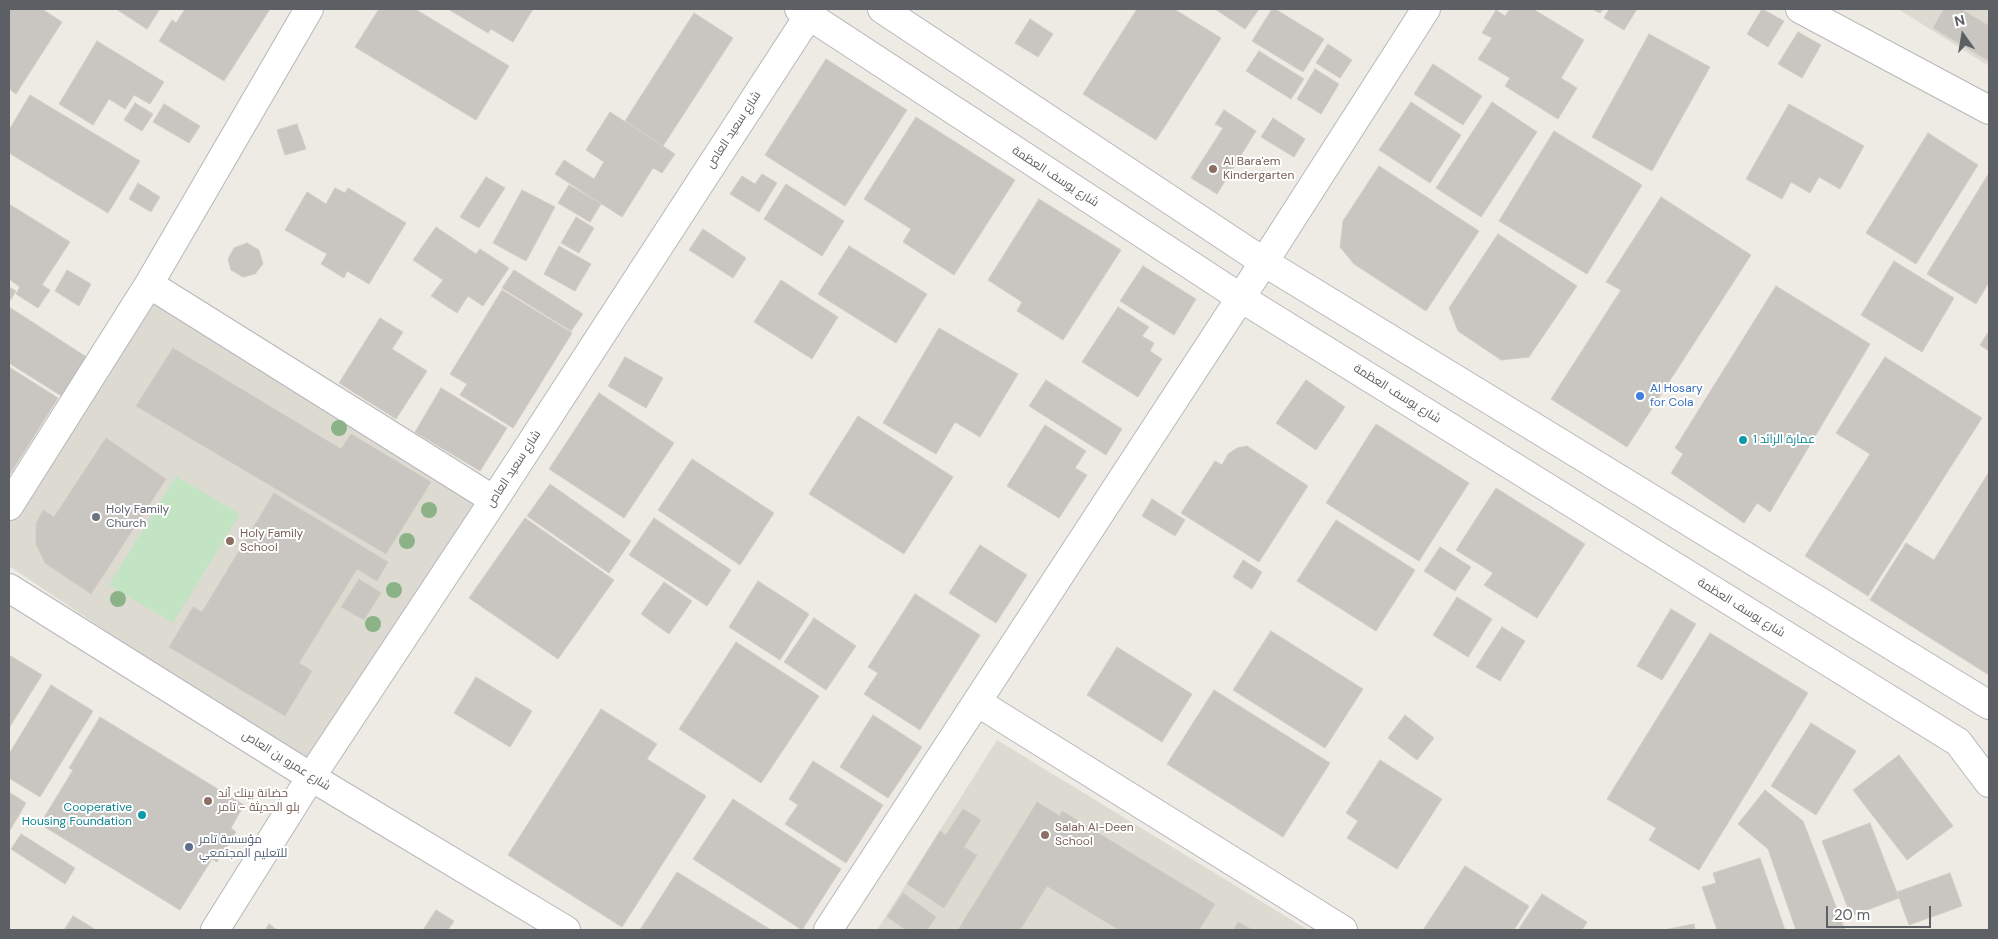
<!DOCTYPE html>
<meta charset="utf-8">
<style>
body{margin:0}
#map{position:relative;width:1998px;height:939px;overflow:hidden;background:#eeebe4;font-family:"DM Sans",sans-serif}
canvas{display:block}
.frame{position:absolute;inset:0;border:10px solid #5c6064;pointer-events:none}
.north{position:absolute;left:1938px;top:10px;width:50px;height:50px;-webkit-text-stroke:4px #fff;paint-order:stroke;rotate:347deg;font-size:14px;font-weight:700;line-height:20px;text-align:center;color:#5c6064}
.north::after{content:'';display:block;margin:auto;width:18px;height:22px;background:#5c6064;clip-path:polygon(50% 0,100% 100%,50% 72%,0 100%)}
.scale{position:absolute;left:1826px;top:906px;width:105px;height:22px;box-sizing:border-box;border:2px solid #5c6064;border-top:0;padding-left:6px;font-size:15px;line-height:18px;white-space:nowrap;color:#5c6064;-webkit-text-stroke:4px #fff;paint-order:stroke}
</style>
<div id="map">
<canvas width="1998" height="939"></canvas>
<div class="frame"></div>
<div class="north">N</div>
<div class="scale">20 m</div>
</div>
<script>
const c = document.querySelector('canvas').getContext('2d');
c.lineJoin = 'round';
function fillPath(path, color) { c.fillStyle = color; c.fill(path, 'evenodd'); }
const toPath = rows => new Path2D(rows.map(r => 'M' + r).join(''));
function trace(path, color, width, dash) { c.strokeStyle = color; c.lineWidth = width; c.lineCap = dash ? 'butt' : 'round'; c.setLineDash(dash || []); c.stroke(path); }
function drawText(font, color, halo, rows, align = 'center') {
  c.font = font + ' "DM Sans",Cairo,sans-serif'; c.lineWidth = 4; c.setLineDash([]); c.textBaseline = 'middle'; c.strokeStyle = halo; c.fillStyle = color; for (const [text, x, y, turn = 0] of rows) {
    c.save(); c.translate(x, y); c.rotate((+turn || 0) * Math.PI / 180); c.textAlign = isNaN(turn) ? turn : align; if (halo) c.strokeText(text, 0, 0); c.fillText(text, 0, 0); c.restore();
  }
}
fillPath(toPath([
 [1898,9,1989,9,1989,66],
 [155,285,484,490,331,732,307,757,257,732,9,566,9,516],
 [997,740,1308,930,877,930]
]), '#dddad2');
fillPath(toPath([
 [176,476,240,514,173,623,109,585]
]), '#c3e4c2');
const building = toPath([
 [9,9,42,9,62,22,16,94,9,89,9,9],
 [116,9,160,9,147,29,116,9],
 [185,9,270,9,224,81,159,41,172,20,176,23,185,9],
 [379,9,415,9,509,66,476,120,355,47,379,9],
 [448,9,533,9,513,42,491,29,488,33,448,9],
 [1137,9,1174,9,1221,38,1156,140,1083,94,1137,9],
 [1215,9,1259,9,1245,29,1215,9],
 [1272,9,1275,9,1324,39,1303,72,1252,41,1272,9],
 [1510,9,1533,9,1584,40,1561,78,1577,88,1558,119,1505,86,1510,78,1478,59,1492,38,1482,33,1496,10,1505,16,1510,9],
 [1592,9,1603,9,1600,13,1592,9],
 [1609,9,1637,9,1624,30,1604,18,1609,9],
 [1762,9,1784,21,1768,47,1747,34,1762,9],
 [1944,9,1961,9,1989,26,1989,61,1933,28,1944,9],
 [694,13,733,38,663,146,625,121,694,13],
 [1030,19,1053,34,1038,57,1015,43,1030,19],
 [1798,32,1821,45,1802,78,1778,64,1798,32],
 [1649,34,1710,67,1652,171,1592,137,1649,34],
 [97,41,164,82,150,104,134,95,125,109,109,99,93,125,59,104,97,41],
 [1328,44,1352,60,1340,78,1316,63,1328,44],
 [1259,51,1304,79,1291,99,1246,71,1259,51],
 [826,59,907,110,845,206,765,155,826,59],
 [1433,64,1482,96,1463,125,1414,94,1433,64],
 [1315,69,1339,84,1321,114,1297,99,1315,69],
 [30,95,140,161,108,213,9,153,9,130,30,95],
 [1411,102,1461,135,1430,183,1379,150,1411,102],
 [1492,102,1537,132,1481,217,1436,188,1492,102],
 [135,103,153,114,142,131,124,120,135,103],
 [164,104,200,126,189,143,153,122,164,104],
 [1789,104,1864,146,1840,189,1819,177,1810,193,1791,182,1782,199,1746,179,1789,104],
 [1224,110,1256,131,1217,194,1191,178,1223,128,1215,124,1224,110],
 [610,112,675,154,662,173,653,168,622,217,555,174,564,160,594,179,604,162,586,150,610,112],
 [916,117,1015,180,954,275,903,242,911,229,864,199,916,117],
 [1273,118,1305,139,1294,157,1261,137,1273,118],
 [297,124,306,149,285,155,277,130,297,124],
 [1554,131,1642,185,1587,274,1499,221,1554,131],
 [1928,133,1978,165,1916,264,1866,233,1928,133],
 [1379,166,1479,231,1426,311,1354,264,1340,247,1343,221,1379,166],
 [1989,173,1989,282,1976,304,1927,274,1989,173],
 [762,174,777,183,759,212,730,194,742,176,755,184,762,174],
 [486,177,505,188,479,228,460,217,486,177],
 [138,183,160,197,151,212,129,199,138,183],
 [786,184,844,221,822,256,764,219,786,184],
 [569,185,601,204,590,222,558,203,569,185],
 [335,188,345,193,348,188,406,223,369,284,347,271,344,278,321,264,327,254,285,230,307,192,326,204,335,188],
 [522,190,555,207,526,261,493,243,522,190],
 [1661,197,1751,255,1627,447,1551,399,1621,290,1606,282,1661,197],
 [1039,199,1121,250,1063,340,1017,311,1022,302,988,280,1039,199],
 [9,204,70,242,42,285,50,290,38,308,16,294,20,287,9,279,9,204],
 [576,217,594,228,579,253,561,243,576,217],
 [436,227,476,254,480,249,509,268,483,306,468,296,457,313,431,296,443,280,413,260,436,227],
 [703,229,746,258,733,278,689,250,703,229],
 [1498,234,1577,286,1529,357,1501,360,1458,331,1449,308,1498,234],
 [247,243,259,250,263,264,255,274,243,277,231,270,228,259,234,248,247,243],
 [559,246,591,264,575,291,544,274,559,246],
 [849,246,927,294,896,343,818,294,849,246],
 [1894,261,1954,298,1922,352,1861,315,1894,261],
 [1143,266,1196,299,1174,335,1120,301,1143,266],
 [67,270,91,284,79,306,55,291,67,270],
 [514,270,583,314,571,331,502,288,514,270],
 [781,280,838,317,812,359,754,322,781,280],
 [1776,286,1870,344,1770,512,1757,503,1744,523,1671,473,1683,454,1675,448,1776,286],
 [9,287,16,291,9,302,9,287],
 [502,290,572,333,513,428,460,395,467,384,450,374,502,290],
 [9,307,88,358,63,397,9,363,9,307],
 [1118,307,1149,327,1142,336,1154,343,1150,351,1162,359,1138,397,1082,362,1118,307],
 [380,318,403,332,392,349,427,371,396,419,339,383,380,318],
 [939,328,1018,374,980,437,955,422,936,454,883,423,939,328],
 [1989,331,1989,351,1980,345,1989,331],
 [173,348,341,449,351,434,431,482,386,554,136,406,173,348],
 [625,357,663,378,646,408,608,386,625,357],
 [1885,357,1982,418,1868,596,1805,556,1870,454,1836,433,1885,357],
 [9,367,58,398,9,476,9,367],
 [1046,380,1122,429,1106,455,1029,406,1046,380],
 [1306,380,1345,407,1316,450,1276,423,1306,380],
 [441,388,507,428,480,471,415,432,441,388],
 [599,393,674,443,624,518,549,469,599,393],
 [858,416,953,477,904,554,809,494,858,416],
 [1376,424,1469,483,1419,561,1326,503,1376,424],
 [1045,425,1086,451,1075,468,1087,475,1059,518,1007,486,1045,425],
 [106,438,166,479,91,594,45,563,36,544,36,524,43,510,54,517,106,438],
 [1247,446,1308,486,1259,562,1181,513,1215,461,1222,465,1228,454,1237,448,1247,446],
 [692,459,774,513,740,565,658,510,692,459],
 [1989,472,1989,675,1870,600,1906,543,1934,560,1989,472],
 [550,484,631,541,609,573,527,516,550,484],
 [1496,488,1585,544,1537,618,1484,585,1493,573,1456,550,1496,488],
 [274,493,388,562,377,581,357,569,299,663,312,671,285,716,169,647,193,607,202,612,274,493],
 [1152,499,1185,520,1175,536,1142,516,1152,499],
 [525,518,614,580,558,659,469,598,525,518],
 [654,518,731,570,707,606,629,555,654,518],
 [1336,520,1415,570,1376,631,1297,581,1336,520],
 [980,545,1027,575,996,623,949,593,980,545],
 [1440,547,1471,567,1455,591,1424,571,1440,547],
 [1243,560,1262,572,1252,589,1233,577,1243,560],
 [359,579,381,593,364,620,341,607,359,579],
 [758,581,809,614,780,660,729,627,758,581],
 [664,582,692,601,669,634,641,614,664,582],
 [915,594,980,635,920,730,864,694,878,673,868,667,915,594],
 [1457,597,1492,619,1468,657,1433,635,1457,597],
 [1671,609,1696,624,1662,680,1637,666,1671,609],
 [814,618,856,646,826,690,784,662,814,618],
 [1502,627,1525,641,1500,681,1476,667,1502,627],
 [1271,631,1363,689,1325,748,1233,690,1271,631],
 [1710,633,1808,693,1699,870,1649,840,1656,828,1607,799,1710,633],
 [736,642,819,696,761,783,679,729,736,642],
 [1117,647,1192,694,1162,742,1087,695,1117,647],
 [9,655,42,675,9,728,9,655],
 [476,677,532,711,510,747,454,713,476,677],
 [51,685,93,711,40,797,9,778,9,754,51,685],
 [1214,690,1330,763,1283,837,1167,764,1214,690],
 [601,709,657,744,647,759,706,796,622,927,508,855,601,709],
 [873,715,922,747,888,798,840,767,873,715],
 [1405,715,1434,738,1417,760,1388,738,1405,715],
 [100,717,244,805,231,828,236,832,217,862,212,859,180,910,40,824,73,770,69,768,100,717],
 [1811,723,1856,751,1816,815,1771,786,1811,723],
 [1899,755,1953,826,1907,860,1853,790,1899,755],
 [1380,760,1442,799,1397,869,1347,838,1358,821,1346,813,1380,760],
 [813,761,883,805,846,863,785,824,798,805,789,799,813,761],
 [1765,790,1803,821,1845,930,1796,930,1768,849,1738,824,1765,790],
 [9,792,26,803,9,832,9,792],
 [733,799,841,869,802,930,693,859,733,799],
 [1037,802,1060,816,1062,811,1215,904,1199,930,1119,930,1047,886,1020,930,958,930,1037,802],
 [963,809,981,820,964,847,977,855,944,908,907,884,940,831,946,835,963,809],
 [1870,823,1899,898,1851,916,1822,841,1870,823],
 [21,834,75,868,65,884,11,849,21,834],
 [1760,858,1785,930,1717,930,1702,887,1716,883,1713,873,1760,858],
 [1465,866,1529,906,1514,930,1423,930,1465,866],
 [677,872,771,930,640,930,677,872],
 [1950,873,1962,906,1909,925,1897,892,1950,873],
 [903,893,936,917,927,930,906,930,887,917,903,893],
 [1542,894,1587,922,1582,930,1518,930,1542,894],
 [436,910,454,921,448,930,423,930,436,910],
 [73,916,96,930,64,930,73,916],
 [1238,922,1253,930,1233,930,1238,922],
 [269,924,277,930,265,930,269,924],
 [1694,924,1695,930,1664,930,1694,924]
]);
fillPath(building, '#c9c6c1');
trace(building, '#d2cdc3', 1);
const minor = toPath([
 [1800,9,1989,110],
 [149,284,494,500],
 [9,506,149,284,309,9],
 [9,588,311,777,566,930],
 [977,702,1343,930],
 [215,930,311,777,494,500,813,9],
 [828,930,1264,262,1426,9]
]);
const tertiary = toPath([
 [799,9,1241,298,1958,742,1989,783],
 [882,9,1264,262,1989,705]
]);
trace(minor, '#b4b7ba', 30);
trace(tertiary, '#b4b7ba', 30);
trace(minor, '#fff', 28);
trace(tertiary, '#fff', 28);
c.fillStyle = '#8cb288';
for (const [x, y] of [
 [339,428],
 [429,510],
 [407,541],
 [394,590],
 [118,599],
 [373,624]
]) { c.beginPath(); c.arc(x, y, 8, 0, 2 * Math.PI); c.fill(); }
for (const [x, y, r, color] of [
 [1213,169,5,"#8d6e63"],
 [1640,396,5,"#3f7fe0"],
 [1743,440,5,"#0f9aa8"],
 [96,517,5,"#6b7280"],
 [230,541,5,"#8d6e63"],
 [208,801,5,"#8d6e63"],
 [142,815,5,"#0f9aa8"],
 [1045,835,5,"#8d6e63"],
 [189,847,5,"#5c6f8a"]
]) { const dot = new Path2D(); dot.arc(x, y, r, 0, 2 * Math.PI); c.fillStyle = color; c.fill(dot); trace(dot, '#fff', 2); }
drawText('12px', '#5c6064', '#fff', [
 ["شارع سعيد العاص",734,130,-57],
 ["شارع يوسف العظمة",1055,177,33],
 ["شارع يوسف العظمة",1397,394,32],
 ["شارع سعيد العاص",514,469,-57],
 ["شارع يوسف العظمة",1741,608,32],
 ["شارع عمرو بن العاص",286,761,32]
]);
drawText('12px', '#785e54', '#fff', [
 ["Al Bara'em",1223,162],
 ["Kindergarten",1223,176],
 ["Holy Family",240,534],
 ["School",240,548],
 ["حضانة بينك آند",218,794],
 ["بلو الحديثة - تامر",218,808],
 ["Salah Al-Deen",1055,828],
 ["School",1055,842]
], 'left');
drawText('12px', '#366cbe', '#fff', [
 ["Al Hosary",1650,389],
 ["for Cola",1650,403]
], 'left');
drawText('12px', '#0d838f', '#fff', [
 ["عمارة الرائد 1",1753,440],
 ["Cooperative",132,808,"right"],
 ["Housing Foundation",132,822,"right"]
], 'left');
drawText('12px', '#5b616d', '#fff', [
 ["Holy Family",106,510],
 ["Church",106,524]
], 'left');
drawText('12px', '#4e5e75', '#fff', [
 ["مؤسسة تامر",199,840],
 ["للتعليم المجتمعي",199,854]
], 'left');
</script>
